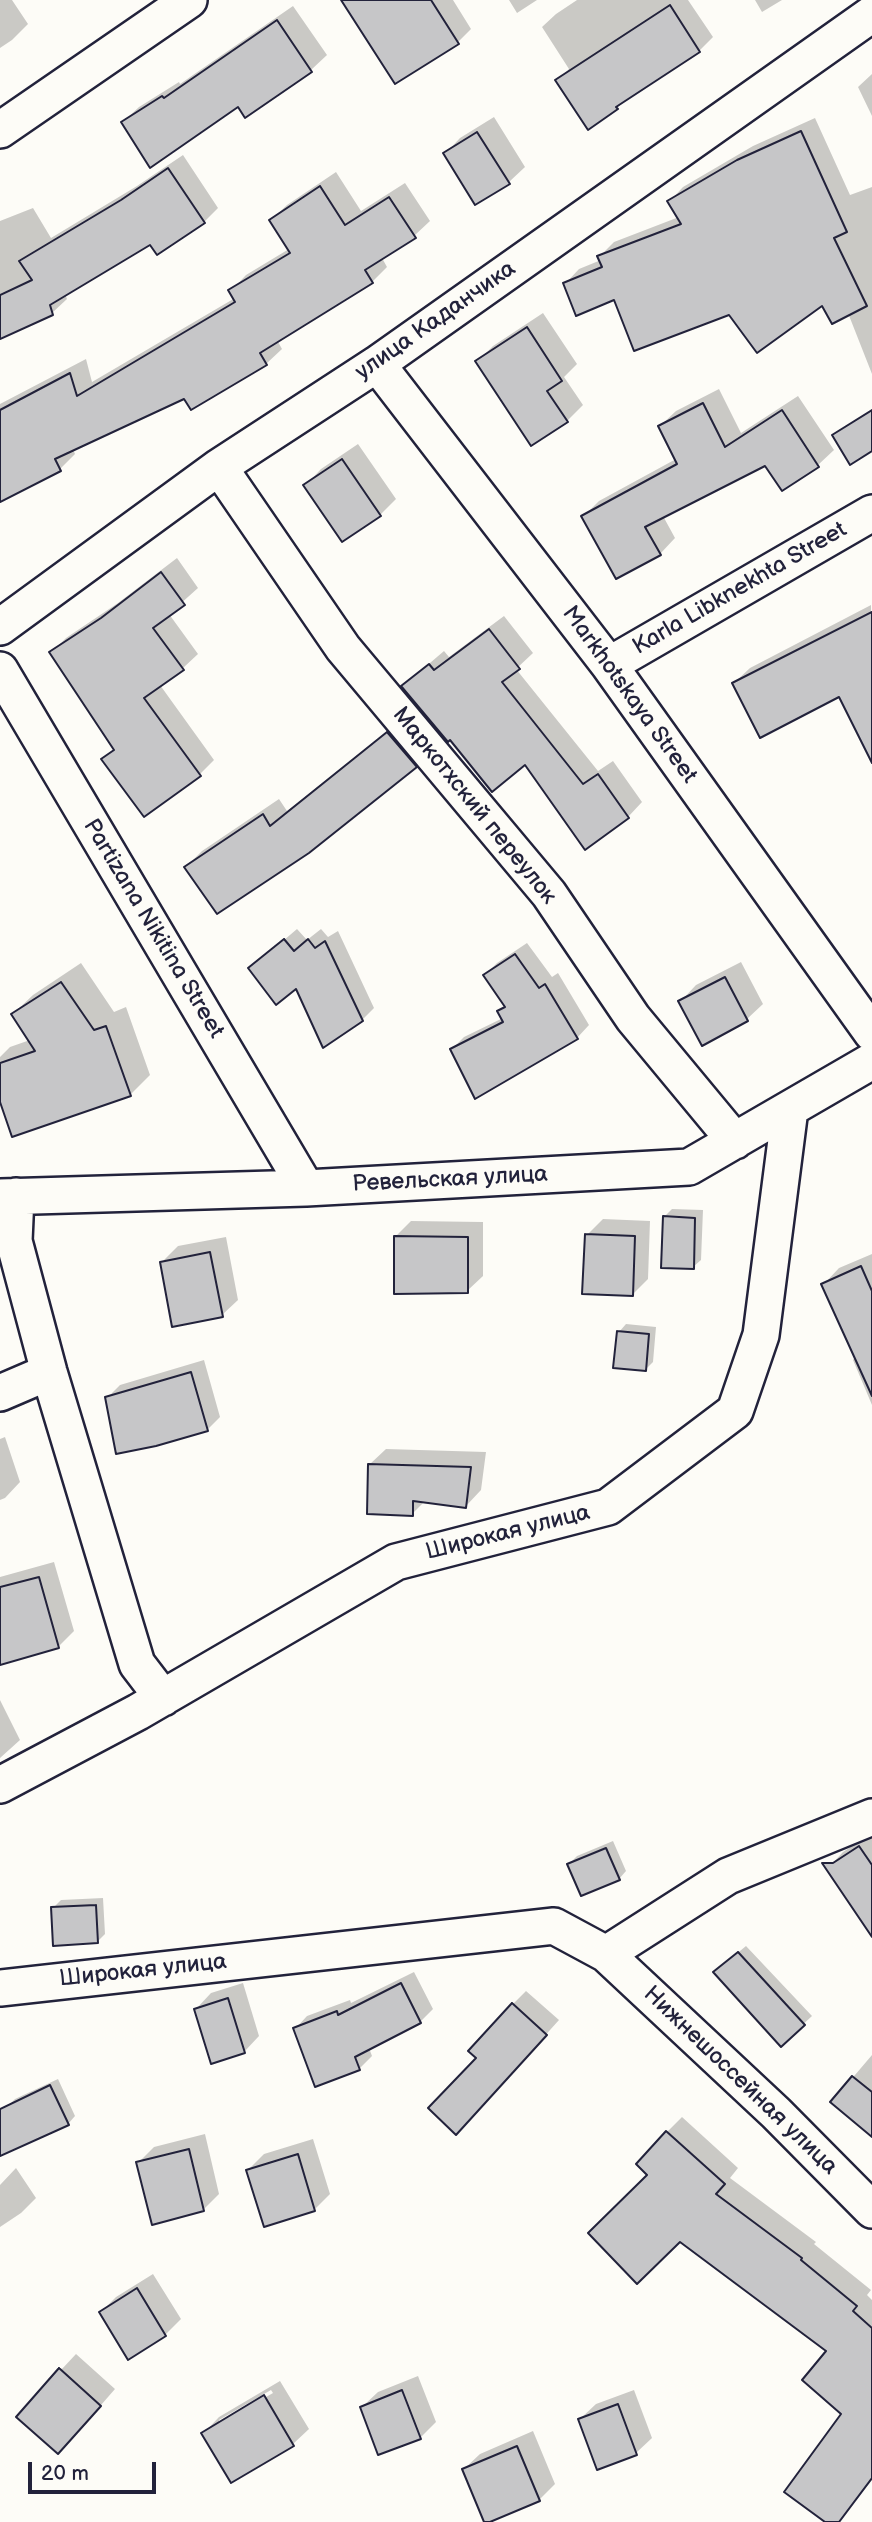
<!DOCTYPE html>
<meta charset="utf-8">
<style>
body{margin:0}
#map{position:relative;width:872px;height:2522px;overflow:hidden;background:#fdfcf7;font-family:"Balsamiq Sans",sans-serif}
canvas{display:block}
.scale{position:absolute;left:28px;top:2462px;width:128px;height:32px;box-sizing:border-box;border:4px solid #22223b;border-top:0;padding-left:9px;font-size:21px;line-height:24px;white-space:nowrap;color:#22223b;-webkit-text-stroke:5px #fdfcf7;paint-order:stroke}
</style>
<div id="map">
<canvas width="872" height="2522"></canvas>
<div class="scale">20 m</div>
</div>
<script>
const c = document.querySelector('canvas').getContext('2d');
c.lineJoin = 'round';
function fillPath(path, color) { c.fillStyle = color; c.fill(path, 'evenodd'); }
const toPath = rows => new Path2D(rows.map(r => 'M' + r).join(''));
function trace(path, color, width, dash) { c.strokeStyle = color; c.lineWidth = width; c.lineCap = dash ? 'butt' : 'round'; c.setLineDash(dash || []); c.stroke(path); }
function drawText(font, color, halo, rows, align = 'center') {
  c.font = font + ' "Balsamiq Sans",sans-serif'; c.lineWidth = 5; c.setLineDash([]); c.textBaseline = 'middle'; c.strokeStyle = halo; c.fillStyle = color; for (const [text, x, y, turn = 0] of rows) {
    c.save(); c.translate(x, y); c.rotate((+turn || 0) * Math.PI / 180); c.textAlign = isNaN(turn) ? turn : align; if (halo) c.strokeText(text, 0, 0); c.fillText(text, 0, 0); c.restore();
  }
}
fillPath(toPath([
 [0,0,12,0,28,24,12,40,0,48],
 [342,0,453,0,471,29,458,42],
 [509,0,537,0,517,13],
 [577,0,688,0,713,37,699,51,626,99,617,108,557,81,569,69,542,27,556,14],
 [755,0,782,0,762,12],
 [293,6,327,55,311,70,246,116,238,105,123,122,139,107,179,82,180,84],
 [872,74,872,116,858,87],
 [494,117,525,167,509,182,476,203,445,154,460,138],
 [815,118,850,195,872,187,872,374,848,313,823,303,730,313,615,298,565,284,579,269,601,260,599,257,614,242,679,217,669,202,683,187,753,146],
 [183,155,218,208,204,222,151,243,65,294,67,299,52,313,0,327,0,221,33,208,51,238,137,186],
 [336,172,361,211,405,183,430,221,414,236,382,258,387,267,372,282,277,340,282,349,266,364,184,397,73,449,75,454,60,469,0,501,0,404,86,359,92,382,235,298,231,291,246,275,289,249,271,220,287,205],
 [543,313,577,364,564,377,583,405,567,421,478,361,493,346],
 [719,389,741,433,798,396,834,450,818,465,783,489,766,464,663,516,675,538,660,554,583,517,599,501,676,459,660,426,676,411],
 [358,444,396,499,380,515,306,485,321,469],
 [177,558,198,588,169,614,198,654,183,668,160,685,214,760,199,775,104,759,115,748,51,653,66,638,118,603],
 [871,605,872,739,840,694,734,683,750,668],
 [504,616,533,653,516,669,598,771,613,761,642,802,628,817,585,847,525,763,451,738,403,686,444,651,449,657],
 [404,718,431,750,415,766,186,867,202,851,279,799,287,811],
 [297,929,307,940,321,929,328,937,338,931,374,1008,362,1020,296,986,250,969],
 [527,943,552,977,558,973,589,1025,577,1038,452,1049,464,1037,503,1018,499,1011,506,1005,485,975,497,963],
 [741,962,763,1004,747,1019,703,1043,681,1001,696,985],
 [81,963,114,1012,126,1007,150,1075,130,1095,0,1096,0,1057,10,1047,30,1040,13,1014,33,995],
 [672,1209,703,1210,701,1260,693,1267,664,1217],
 [603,1219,650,1221,648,1279,632,1295,587,1235],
 [411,1221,483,1222,483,1276,467,1291,395,1237],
 [226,1237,238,1300,222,1315,162,1262,178,1246],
 [872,1254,872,1405,853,1360,856,1356,824,1284,839,1268],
 [626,1324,656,1327,653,1362,645,1370,619,1332],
 [204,1360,220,1417,207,1430,107,1398,120,1385],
 [5,1437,20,1482,5,1498,0,1500,0,1439],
 [386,1449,486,1452,481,1490,466,1506,425,1501,412,1514,370,1464],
 [54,1562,74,1631,58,1647,0,1663,0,1577],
 [0,1700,20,1740,0,1758],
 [872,1833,872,1926,828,1868,843,1852],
 [613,1841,626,1871,619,1879,569,1864,577,1856],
 [103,1898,105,1934,97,1942,53,1908,61,1900],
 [746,1946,812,2016,781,2045,723,1965],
 [414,1972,433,2009,420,2022,369,2048,372,2056,359,2069,295,2029,307,2016,350,2000,351,2003],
 [243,1983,259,2036,244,2052,196,2009,211,1993],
 [526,1991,559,2020,469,2120,479,2058,513,2004],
 [872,2055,872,2134,832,2102],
 [58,2079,75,2116,68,2124,8,2106,15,2099],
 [682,2117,738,2168,730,2178,816,2242,814,2244,871,2290,867,2295,872,2300,872,2480,838,2522,827,2522,845,2415,829,2351,649,2174,667,2132],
 [205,2134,219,2194,203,2210,138,2163,154,2147],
 [313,2139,330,2194,314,2210,248,2170,264,2154],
 [16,2168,36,2198,21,2213,0,2227,0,2185],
 [153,2274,181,2319,165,2335,101,2312,116,2297],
 [76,2354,115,2389,74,2436,61,2370],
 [418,2376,436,2422,420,2438,362,2407,378,2392],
 [280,2381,309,2429,293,2444,232,2480,204,2433,219,2417],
 [271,2390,273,2393,219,2424,219,2420],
 [634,2390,652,2438,636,2453,580,2419,596,2404],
 [533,2431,555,2484,539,2500,464,2469,480,2454]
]), '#0003');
const building = toPath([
 [341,0,431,0,459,44,395,84,341,0],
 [670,5,700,52,616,107,618,109,588,130,555,80,670,5],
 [277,20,312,72,245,118,238,107,150,168,121,122,162,96,164,98,277,20],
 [801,131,847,232,834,238,867,306,832,324,822,306,757,353,729,315,634,351,614,300,576,316,563,283,602,267,597,256,681,224,667,201,737,160,801,131],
 [477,132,510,184,475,205,443,153,477,132],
 [168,168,205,223,157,255,150,245,50,305,53,315,0,339,0,295,32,280,19,261,121,200,168,168],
 [320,186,345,225,389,197,416,238,365,270,373,283,260,353,267,365,191,410,184,399,55,459,61,471,0,502,0,410,70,373,77,396,235,302,228,290,290,253,269,220,320,186],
 [527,327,562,381,547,391,568,422,531,446,475,361,527,327],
 [703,403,725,447,782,410,819,467,782,491,765,466,645,527,661,555,616,579,581,516,677,464,658,426,703,403],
 [872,410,872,451,850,465,832,435,872,410],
 [342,459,381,516,342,542,303,485,342,459],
 [161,572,185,605,153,628,184,670,144,698,201,776,144,817,101,759,114,750,49,652,101,618,161,572],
 [872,612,872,763,839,697,760,738,732,683,872,612],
 [489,629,520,669,502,682,583,784,598,774,629,818,585,850,525,765,492,792,450,740,448,742,401,686,429,664,434,670,489,629],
 [387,732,417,767,309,853,217,914,184,867,263,814,270,826,387,732],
 [284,939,294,951,308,939,315,948,325,941,363,1021,323,1048,296,989,276,1005,248,968,284,939],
 [515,954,539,988,545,984,578,1039,475,1099,450,1049,503,1022,497,1011,505,1007,483,975,515,954],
 [725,977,748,1021,702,1046,678,1001,725,977],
 [61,982,94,1030,106,1026,131,1096,12,1137,0,1102,0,1063,35,1051,11,1014,61,982],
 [663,1216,695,1218,694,1269,661,1268,663,1216],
 [585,1234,635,1236,633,1296,582,1294,585,1234],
 [394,1236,468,1237,468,1293,394,1294,394,1236],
 [210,1252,223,1317,172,1327,160,1262,210,1252],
 [861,1266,872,1291,872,1396,821,1284,861,1266],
 [617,1331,649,1334,646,1371,613,1368,617,1331],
 [191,1372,208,1431,156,1446,116,1454,105,1397,191,1372],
 [368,1464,471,1467,466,1508,413,1501,413,1516,367,1514,368,1464],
 [39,1577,59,1648,0,1665,0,1587,39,1577],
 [859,1846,872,1865,872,1937,822,1863,833,1863,859,1846],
 [606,1848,620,1880,581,1896,567,1864,606,1848],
 [96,1905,98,1943,53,1946,51,1907,96,1905],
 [738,1952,805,2025,781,2047,713,1972,738,1952],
 [401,1983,421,2023,355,2057,360,2070,315,2087,293,2028,337,2011,338,2015,401,1983],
 [228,1998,245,2053,211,2064,194,2009,228,1998],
 [512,2003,547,2035,456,2135,428,2108,476,2058,468,2051,512,2003],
 [852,2076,872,2092,872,2137,830,2102,852,2076],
 [50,2085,69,2125,0,2156,0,2109,50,2085],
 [666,2131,725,2184,716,2194,802,2258,801,2260,857,2306,853,2311,872,2328,872,2478,839,2522,825,2522,784,2492,841,2414,802,2380,826,2351,680,2242,637,2284,588,2233,647,2175,636,2164,666,2131],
 [189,2149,204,2211,152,2225,136,2162,189,2149],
 [298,2154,315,2211,264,2227,246,2170,298,2154],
 [137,2288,166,2336,128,2360,99,2312,137,2288],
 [59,2368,101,2406,58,2454,16,2417,59,2368],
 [402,2390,421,2439,378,2455,360,2407,402,2390],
 [264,2395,294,2446,231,2483,201,2433,264,2395],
 [618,2404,637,2455,597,2470,578,2419,618,2404],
 [517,2446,540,2501,490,2522,484,2522,462,2469,517,2446]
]);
fillPath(building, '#c6c6c8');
trace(building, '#22223b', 2);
const minor = toPath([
 [0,130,189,0],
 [377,364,609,665,872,1033],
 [219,467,343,648,549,894,633,1018,735,1141],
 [0,627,219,467,377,364,872,14],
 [609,665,872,513],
 [0,670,306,1188],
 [16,1196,14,1241,49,1372,137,1664,163,1698],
 [0,1197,306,1188,689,1167,872,1061],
 [0,1393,49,1372],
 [0,1785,138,1712,396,1562,608,1507,735,1411,761,1335,790,1109],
 [606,1954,776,2113,872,2210],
 [0,1988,554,1926,606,1954,728,1876,872,1817]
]);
trace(minor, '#22223b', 40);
trace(minor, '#fdfcf7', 35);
drawText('23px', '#22223b', '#fdfcf7', [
 ["улица Каданчика",436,321,-35],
 ["Karla Libknekhta Street",740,589,-30],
 ["Markhotskaya Street",629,695,54],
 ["Маркотхский переулок",474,806,51],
 ["Partizana Nikitina Street",153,929,59],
 ["Ревельская улица",450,1180,-3],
 ["Широкая улица",508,1533,-14],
 ["Широкая улица",143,1971,-6],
 ["Нижнешоссейная улица",740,2081,44]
]);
</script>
